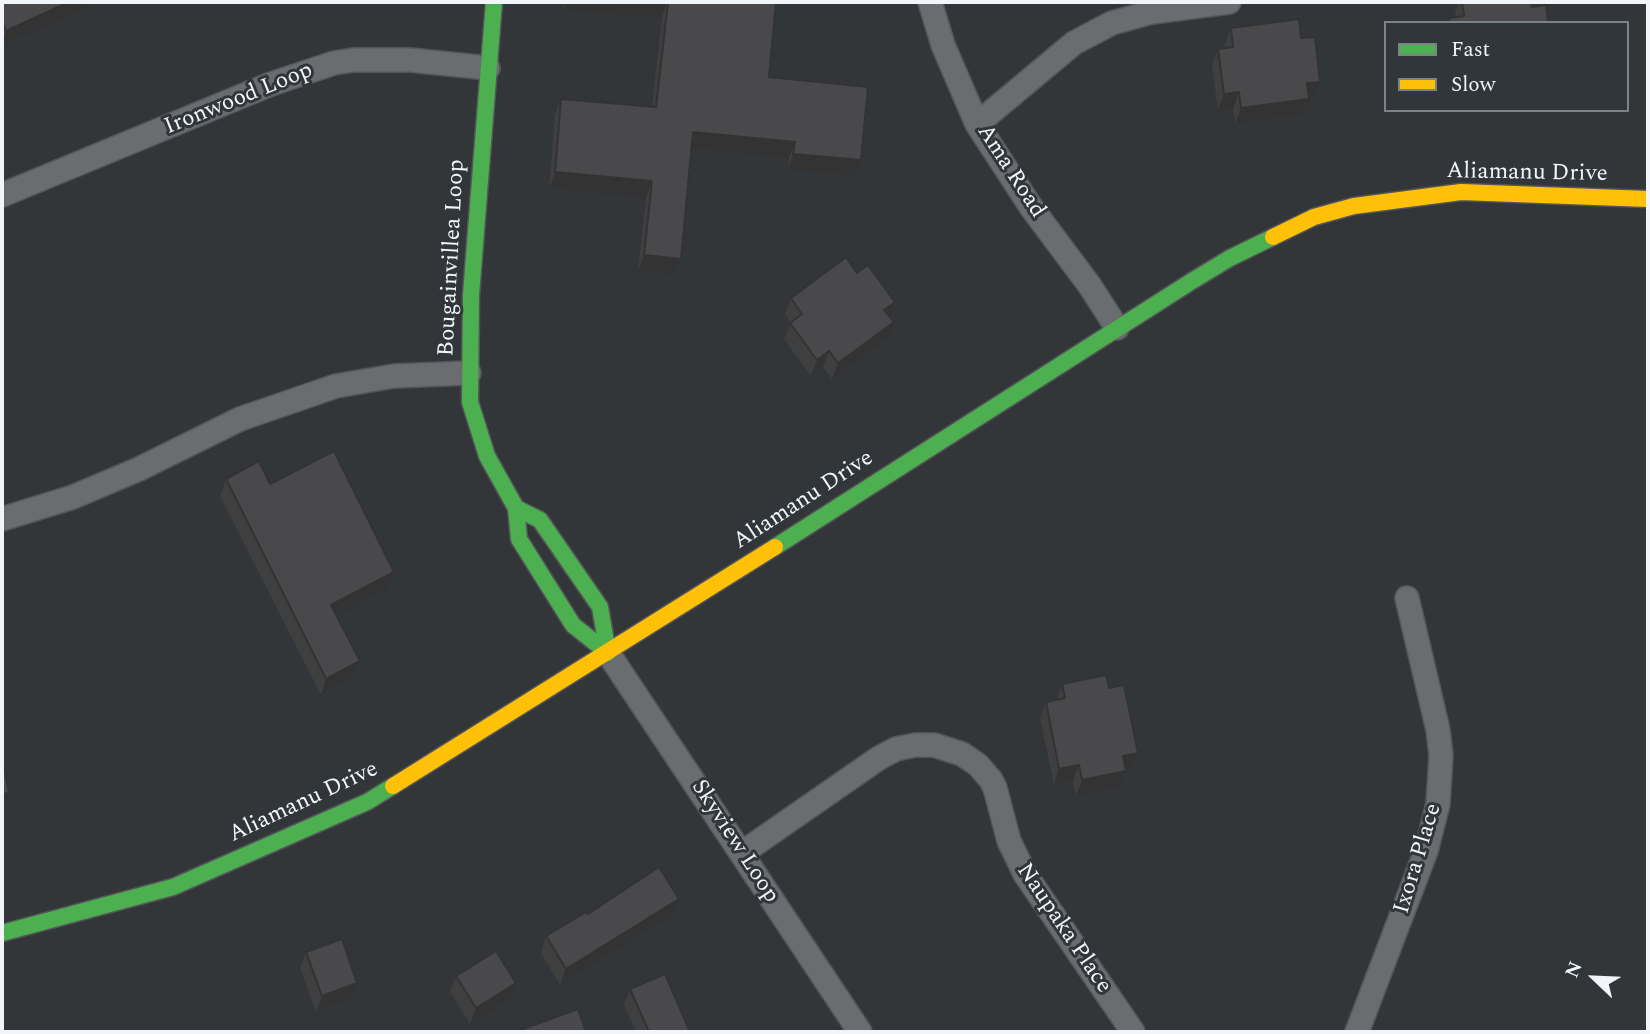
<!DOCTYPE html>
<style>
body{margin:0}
#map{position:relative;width:1650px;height:1034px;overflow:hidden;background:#333639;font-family:Spectral,serif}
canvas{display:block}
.frame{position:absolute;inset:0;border:4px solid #f2f5f9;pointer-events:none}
.legend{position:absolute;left:1384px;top:21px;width:245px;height:91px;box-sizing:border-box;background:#31363b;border:2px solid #7e8287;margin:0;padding:9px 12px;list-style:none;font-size:21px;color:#f2f5f9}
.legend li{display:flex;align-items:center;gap:14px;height:35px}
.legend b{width:35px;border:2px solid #7e8287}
.north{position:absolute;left:1559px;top:943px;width:70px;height:70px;-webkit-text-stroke:5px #31363b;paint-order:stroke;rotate:293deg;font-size:19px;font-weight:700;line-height:28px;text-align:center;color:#f2f5f9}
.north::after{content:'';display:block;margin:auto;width:24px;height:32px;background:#f2f5f9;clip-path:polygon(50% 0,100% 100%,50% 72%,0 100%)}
</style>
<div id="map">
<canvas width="1650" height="1034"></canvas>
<div class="frame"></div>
<ul class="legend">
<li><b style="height:9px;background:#4caf50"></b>Fast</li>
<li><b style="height:9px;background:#ffc107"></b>Slow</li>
</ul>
<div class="north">N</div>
</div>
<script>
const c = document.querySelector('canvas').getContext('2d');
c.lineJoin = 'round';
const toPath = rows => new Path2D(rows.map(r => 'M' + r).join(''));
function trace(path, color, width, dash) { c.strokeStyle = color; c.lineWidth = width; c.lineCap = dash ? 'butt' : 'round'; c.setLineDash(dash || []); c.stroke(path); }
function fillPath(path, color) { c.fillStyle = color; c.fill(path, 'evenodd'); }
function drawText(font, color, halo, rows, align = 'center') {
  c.font = font + ' Spectral,serif'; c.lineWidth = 6; c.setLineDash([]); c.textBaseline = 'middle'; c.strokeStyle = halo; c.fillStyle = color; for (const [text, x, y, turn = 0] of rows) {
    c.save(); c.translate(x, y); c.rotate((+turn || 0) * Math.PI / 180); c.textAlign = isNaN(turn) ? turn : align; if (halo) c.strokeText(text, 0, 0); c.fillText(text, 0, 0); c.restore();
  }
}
const street = toPath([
 [930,2,943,45,977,124,1031,207,1090,286,1117,328],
 [977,124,1074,43,1112,23,1152,12,1229,2],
 [2,195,271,84,334,63,353,60,410,60,488,68],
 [2,519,73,497,139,469,240,419,336,386,394,376,469,373],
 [608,653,860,1032],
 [742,853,879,758,896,749,915,745,934,745,962,754,978,765,991,780,995,788,1009,841,1025,874,1133,1032],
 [1357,1032,1426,851,1438,804,1441,755,1438,730,1407,598]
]);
const fast = toPath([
 [494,2,471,295,470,402,487,456,516,508,519,539,573,625,608,653],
 [516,508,540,520,600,607,608,653],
 [775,547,1192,281,1230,258,1273,237],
 [2,933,173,887,367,802,393,786]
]);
const slow = toPath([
 [1273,237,1314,217,1354,206,1461,192,1648,199],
 [393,786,775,547]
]);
trace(street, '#535558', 26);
trace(fast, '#535558', 19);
trace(slow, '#535558', 19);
trace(street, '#6a6c6f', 23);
trace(fast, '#4caf50', 16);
trace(slow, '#ffc107', 16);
fillPath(toPath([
 [2,2,99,2,2,46],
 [564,2,776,2,769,77,855,176,788,170,789,158,691,148,675,275,638,271,646,198,549,189,555,115,561,99,652,107,662,18,563,11],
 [1459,2,1531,2,1532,7,1548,23,1447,23,1449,18,1456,17,1455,13],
 [1231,28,1301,38,1320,82,1314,98,1309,98,1303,115,1235,124,1233,109,1218,110,1212,65,1218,49,1225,48,1225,44],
 [791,298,890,317,888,338,832,379,823,367,811,376,784,339,791,323,785,315],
 [226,479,270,484,388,589,336,616,360,661,354,677,321,695,220,496],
 [1062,684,1109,688,1138,753,1132,769,1126,770,1120,787,1076,796,1073,781,1054,785,1040,718,1046,702,1057,699],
 [588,914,673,915,560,985,541,953,546,936],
 [306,952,351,999,316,1012,300,968],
 [456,976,516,983,510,1000,470,1024,450,992],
 [630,989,690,1032,636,1032,624,1005]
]), '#3f3f40');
fillPath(toPath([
 [69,2,99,2,2,46,2,42,6,31],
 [567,2,667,2,662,18,563,11],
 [1320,82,1314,98,1301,99,1307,83],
 [1239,92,1233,109,1218,110,1224,94],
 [1309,99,1303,115,1235,124,1241,108],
 [693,132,795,142,789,158,687,148],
 [793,154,861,160,855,176,788,170],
 [555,172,652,181,646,198,549,189],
 [644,255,681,259,675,275,638,271],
 [895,302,889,318,884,310],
 [894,322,888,338,832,379,838,363],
 [829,351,823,367,811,376,817,360],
 [394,572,388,589,325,622,331,605],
 [360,661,354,677,321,695,326,679],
 [1138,753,1132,769,1117,772,1123,756],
 [1079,765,1073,781,1054,785,1059,769],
 [1126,771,1120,787,1076,796,1082,780],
 [9,793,6,801,2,802,2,794],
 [679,899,673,915,560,985,566,969],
 [357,983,351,999,316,1012,322,996],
 [516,983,510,1000,470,1024,476,1008]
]), '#333334');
const building = toPath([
 [2,2,69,2,6,31,2,21,2,2],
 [668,2,776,2,769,77,868,87,861,160,793,154,795,142,693,132,681,259,644,255,652,181,555,172,561,99,656,107,668,2],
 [1462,2,1531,2,1532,7,1546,5,1548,23,1450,23,1449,18,1464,16,1462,2],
 [1299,19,1301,38,1315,37,1320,82,1307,83,1309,99,1241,108,1239,92,1224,94,1218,49,1233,47,1231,28,1299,19],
 [846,257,857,273,868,265,895,302,884,310,894,322,838,363,829,351,817,360,790,323,802,314,791,298,846,257],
 [334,451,394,572,331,605,360,661,326,679,226,479,259,461,270,484,334,451],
 [1106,675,1109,688,1124,685,1138,753,1123,756,1126,771,1082,780,1079,765,1059,769,1046,702,1065,698,1062,684,1106,675],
 [2,756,9,793,2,794,2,756],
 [659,867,679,899,566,969,546,936,586,912,588,914,659,867],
 [342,939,357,983,322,996,306,952,342,939],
 [496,951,516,983,476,1008,456,976,496,951],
 [665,974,690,1032,649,1032,630,989,665,974],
 [578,1009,586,1032,515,1032,578,1009],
 [374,1029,375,1032,364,1032,374,1029]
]);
fillPath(building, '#49494b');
trace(building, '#333334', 2);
drawText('23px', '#f2f5f9', '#31363b', [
 ["Ironwood Loop",239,100,-22],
 ["Ama Road",1010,172,57],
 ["Aliamanu Drive",1527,174,1],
 ["Bougainvillea Loop",453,258,-87],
 ["Aliamanu Drive",804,501,-33],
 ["Aliamanu Drive",304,803,-25],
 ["Skyview Loop",734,842,57],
 ["Ixora Place",1419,859,-73],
 ["Naupaka Place",1063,929,56]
]);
</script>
